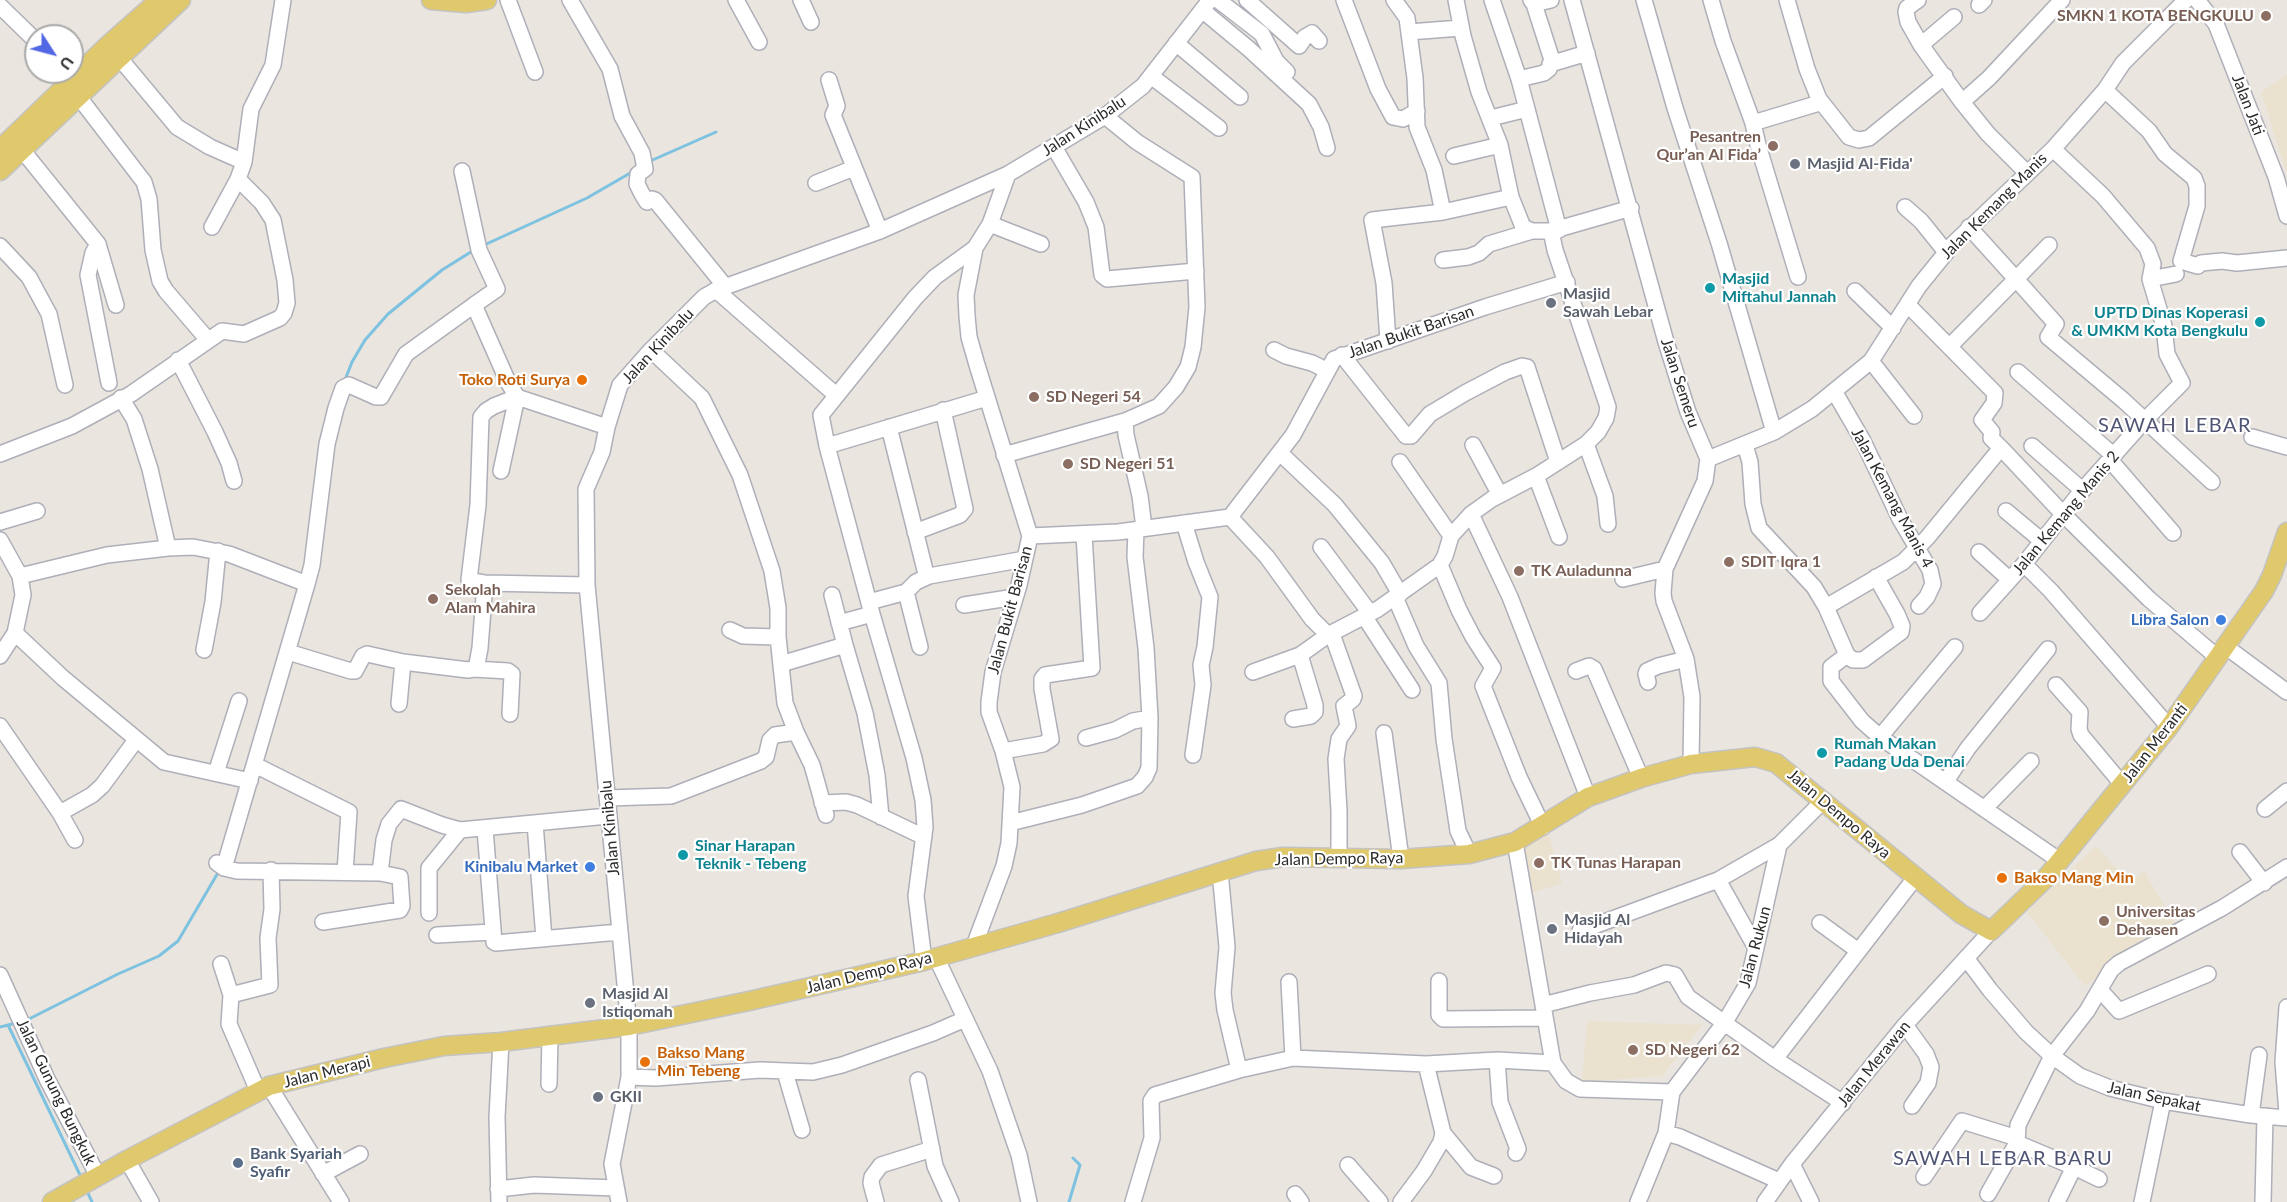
<!DOCTYPE html>
<meta charset="utf-8">
<style>
body{margin:0}
#map{position:relative;width:2287px;height:1202px;overflow:hidden;background:#eae5de;font-family:Lato,sans-serif}
canvas{display:block}
.north{position:absolute;left:24px;top:24px;width:60px;height:60px;box-sizing:border-box;background:#fff;border:2px solid #aaa;border-radius:50%;rotate:126deg;font-size:16px;font-weight:700;line-height:24px;text-align:center;color:#2a2a2a}
.north::after{content:'';display:block;margin:auto;width:21px;height:27px;background:#5167e4;clip-path:polygon(50% 0,100% 100%,50% 72%,0 100%)}
</style>
<div id="map">
<canvas width="2287" height="1202"></canvas>
<div class="north">U</div>
</div>
<script>
const c = document.querySelector('canvas').getContext('2d');
c.lineJoin = 'round';
function fillPath(path, color) { c.fillStyle = color; c.fill(path, 'evenodd'); }
const toPath = rows => new Path2D(rows.map(r => 'M' + r).join(''));
function trace(path, color, width, dash) { c.strokeStyle = color; c.lineWidth = width; c.lineCap = dash ? 'butt' : 'round'; c.setLineDash(dash || []); c.stroke(path); }
function drawText(font, color, halo, rows, align = 'center') {
  c.font = font + ' Lato,sans-serif'; c.lineWidth = 4.5; c.setLineDash([]); c.textBaseline = 'middle'; c.strokeStyle = halo; c.fillStyle = color; for (const [text, x, y, turn = 0] of rows) {
    c.save(); c.translate(x, y); c.rotate((+turn || 0) * Math.PI / 180); c.textAlign = isNaN(turn) ? turn : align; if (halo) c.strokeText(text, 0, 0); c.fillText(text, 0, 0); c.restore();
  }
}
fillPath(toPath([
 [2287,75,2287,174,2261,92],
 [1546,825,1562,883,1529,894,1517,844],
 [2096,846,2130,883,2144,871,2179,930,2118,962,2085,986,2027,912],
 [1587,1021,1702,1025,1662,1076,1582,1082]
]), '#eae2cf');
trace(toPath([
 [648,162,716,132],
 [482,246,587,198,632,172],
 [345,380,352,362,365,340,388,314,442,270,474,250],
 [25,1021,118,974,159,956,178,941,219,871],
 [8,1025,81,1177],
 [0,1027,16,1023],
 [86,1189,92,1202],
 [1069,1202,1080,1165,1073,1158]
]), '#7dc2e0', 3);
const minor = toPath([
 [508,0,535,72],
 [570,0,610,69,622,116,642,153,645,169,638,174,637,184,642,194,647,202,652,199,655,200,724,285],
 [736,0,759,42],
 [801,0,811,22],
 [1218,0,1262,34,1276,61,1287,72],
 [1247,0,1299,46,1305,37,1312,33,1319,41],
 [1344,0,1378,89,1393,117,1403,119,1417,111],
 [1456,0,1463,36,1479,92,1500,145,1511,197,1523,227,1532,231,1551,231,1631,208],
 [1492,0,1519,79,1559,230],
 [1572,0,1666,342,1688,412,1708,459,1705,481,1665,569,1663,593,1664,601,1686,659,1692,697,1691,764],
 [1644,0,1675,108,1719,243,1774,432],
 [1711,0,1723,41,1753,123,1758,145,1798,277],
 [1918,0,1907,8,1906,12,1908,22,1921,45,1962,102,1988,134,2027,173],
 [2197,0,2216,24,2276,177,2287,216],
 [1534,4,1551,0],
 [1979,5,1984,0],
 [0,6,36,41],
 [1202,10,1249,49,1309,104,1321,127,1327,148],
 [1409,32,1461,28],
 [1176,43,1240,97],
 [1921,45,1954,17],
 [112,49,177,127,210,147,244,162],
 [1550,64,1587,53],
 [1151,76,1219,128],
 [1519,79,1544,73,1549,69,1552,60,1534,4,1531,0],
 [829,80,837,106,833,115,880,231],
 [2105,90,2149,131,2165,154,2194,178,2197,186,2197,206,2181,261,2198,266,2201,263,2222,261,2237,263,2287,258],
 [78,96,144,182,149,199,153,250,160,281,166,291,208,340],
 [1819,99,1849,137,1859,140,1869,138,1945,76],
 [1962,102,1989,78,2062,0],
 [1491,118,1527,109],
 [1753,123,1816,104,1819,99,1807,69,1787,0],
 [1054,147,1086,202,1096,227,1102,275,1107,279,1196,271],
 [23,151,98,244,93,253,88,275,109,383],
 [1454,156,1500,145],
 [462,171,479,250,497,289,474,305],
 [816,183,854,168],
 [1905,207,1921,221,1946,252],
 [1443,212,1511,197],
 [990,224,1041,244],
 [212,227,238,179,244,162,251,109,273,65,283,0],
 [98,244,116,305],
 [2049,245,2016,279,2056,324,2048,337,2123,400,2212,482],
 [0,246,29,277,49,314,65,385],
 [1443,260,1468,257,1479,253,1489,244,1532,231],
 [2150,279,2176,274],
 [716,290,836,395],
 [1855,291,1893,328],
 [1908,305,1995,393,1994,403,1982,420,1992,432,1991,438,2001,448],
 [1388,341,1384,283,1372,220,1443,212,1434,170,1417,127,1415,78,1407,18,1394,0],
 [1950,346,2016,279,1969,227],
 [651,350,702,398,740,475,772,571,778,608,778,637,785,703,796,732,812,765,826,815],
 [1274,350,1286,356,1312,363,1326,370],
 [1342,355,1406,436,1411,436,1430,414,1465,393,1505,372,1522,366,1527,367,1558,462],
 [178,360,215,432,229,463,234,481],
 [1871,361,1914,416],
 [2018,372,2113,455],
 [1834,391,1863,441,1900,519,1930,570,1933,584,1927,597,1919,606],
 [121,398,134,419,150,469,168,548],
 [1125,421,1126,435,1140,496,1144,528],
 [889,427,926,574,929,576,1025,559],
 [2252,437,2287,447],
 [1586,444,1605,496,1608,524],
 [1473,445,1500,495],
 [1745,445,1750,462,1753,504,1759,528,1814,587,1826,607],
 [827,446,987,398],
 [2032,446,2082,490],
 [1280,453,1335,505,1382,563,1400,594],
 [0,454,72,426,131,394,222,331,244,334,280,318,284,313,287,303,285,280,273,220,262,203,238,179],
 [1004,455,1125,421,1159,406,1176,387,1188,367,1193,347,1197,307,1192,177,1137,142,1105,116],
 [1708,459,1774,432,1812,409,1871,361,1919,286,1953,244,2053,149,2105,90,2123,63,2186,0],
 [2110,460,2173,533],
 [1400,462,1451,536],
 [1536,476,1559,537],
 [2006,511,2042,541],
 [1471,514,1510,597,1588,797],
 [1230,517,1293,435,1334,359,1485,307,1567,282],
 [0,522,37,511],
 [1184,523,1196,562,1210,597,1205,647,1201,665,1203,685,1193,755],
 [915,532,960,515,965,509,943,410],
 [1030,536,1118,532,1230,517,1267,557,1312,619,1328,635,1378,609,1440,565,1445,556,1451,536,1471,514,1492,499,1536,476,1586,444,1598,432,1606,418,1608,407,1555,250,1551,231],
 [0,540,20,576,23,595,15,633,0,656],
 [1321,547,1370,613],
 [1979,552,2009,579],
 [2024,564,2051,591,2169,727],
 [1440,565,1459,610,1473,637,1493,668,1483,686,1519,777,1543,827],
 [20,576,107,555,168,548,193,547,229,554,307,584,224,868],
 [1623,579,1665,569],
 [307,584,312,565,327,444,336,408,343,388,349,385,376,397,381,397,406,354,474,305,508,382,517,397,501,471],
 [587,585,485,583,469,580,478,505,481,417,486,411,494,406,517,397,607,427],
 [906,592,920,647],
 [1395,597,1416,646,1439,683,1444,739,1458,831,1469,854],
 [869,602,906,592,916,582,929,576],
 [964,605,1015,597],
 [1980,613,2024,564,2080,493,2145,420,2182,383,2167,354,2164,326,2150,279,2153,264,2147,248,2103,196,2053,149],
 [1364,616,1412,690],
 [839,623,872,614],
 [730,630,743,636,778,637],
 [15,633,63,678,164,762,250,781],
 [1332,634,1354,696,1353,699,1344,706,1348,726,1339,739,1336,759,1339,811,1339,858],
 [845,645,865,713,877,775,881,817],
 [2225,646,2287,692],
 [204,650,213,602,218,551],
 [288,652,351,671,355,671,363,656,367,654,403,662,468,670,474,669,477,664,480,648,485,583],
 [1847,655,1853,660,1863,660,1901,632,1902,626,1897,614,1876,577],
 [781,664,845,645,832,595],
 [474,669,508,671,512,674,510,714],
 [1576,671,1589,666,1594,669,1641,778],
 [1253,672,1300,655,1328,635],
 [1648,682,1646,674,1647,671,1658,666,1686,659],
 [2056,685,2080,712,2079,729,2081,735,2122,784],
 [399,704,403,662],
 [1293,719,1311,716,1315,712,1315,705,1300,655],
 [0,726,60,813,92,795,102,786,136,740],
 [1384,733,1401,859],
 [1880,737,1955,647],
 [1086,738,1115,730,1133,721,1150,718,1146,648,1135,557,1136,530],
 [1003,751,1043,744,1051,739,1042,689,1042,679,1045,675,1092,668,1084,535],
 [255,765,349,812,345,872],
 [216,773,239,701],
 [1946,781,1968,748,2048,649],
 [607,798,671,796,761,761,766,757,770,740,775,735,796,732],
 [822,803,846,802,857,805,924,837],
 [1984,809,2031,761],
 [2265,809,2287,791],
 [60,813,75,840],
 [535,823,544,939],
 [1010,823,1082,805,1137,786,1145,777,1149,768,1150,718],
 [485,829,494,942,496,943,619,932],
 [2240,852,2264,883],
 [2060,861,1880,737,1862,721,1831,681,1831,667,1847,655,1826,607,1903,562,1927,538,2001,448,2063,514,2149,599,2217,657],
 [217,863,224,868,237,871,380,873,384,840,389,824,401,809,442,825,460,830,608,816],
 [1220,871,1227,947,1223,993,1225,1010,1239,1070],
 [1718,880,1756,948],
 [429,913,429,868,460,830],
 [323,922,400,910,402,906,400,877,380,873],
 [1820,923,1857,950],
 [1580,931,1718,880,1779,845],
 [437,935,492,932],
 [974,946,1004,866,1009,843,1012,787,1003,751,989,712,989,702,993,672,1019,585,1030,536,977,365,969,337,967,316,966,295,975,248,990,224,1008,174],
 [936,957,990,1071,1019,1155,1029,1202],
 [1966,958,1990,990,2026,1032,2052,1056,2080,1076,2110,1088,2163,1101,2251,1115,2287,1118],
 [924,961,916,896,925,827,923,800,914,758,872,614,827,446,821,415,915,298,935,277,975,248],
 [221,964,231,995],
 [0,975,47,1079,98,1176],
 [1439,981,1439,1015,1443,1019,1545,1018],
 [1289,982,1293,1058],
 [2100,990,2119,1011,2208,974],
 [1543,1005,1590,993,1634,985,1666,973,1675,975,1688,997,1775,1059,1843,1103],
 [2287,1007,2283,1062,2287,1113],
 [1905,1025,1926,1054,1931,1067,1928,1083,1912,1106],
 [1775,1059,1915,878],
 [1497,1060,1500,1102,1518,1149,1516,1153],
 [1553,1063,1566,1081,1580,1089,1672,1092],
 [785,1072,802,1130],
 [629,1077,656,1078,760,1070,813,1072,842,1065,933,1033,965,1019],
 [918,1080,935,1166,951,1202],
 [549,1084,550,1035],
 [269,1086,341,1202],
 [258,1091,229,1024,231,995,270,985,268,938,272,909,271,870],
 [2251,1115,2259,1055],
 [1443,1133,1471,1167,1494,1176],
 [1666,1133,1680,1137,1779,1181],
 [2017,1143,2074,1167,2057,1202],
 [127,1160,151,1202],
 [1792,1164,1811,1202],
 [1348,1165,1380,1202],
 [2074,1167,2099,1179],
 [323,1174,360,1154],
 [1924,1177,1962,1121,2017,1138],
 [498,1189,534,1185,616,1188],
 [1295,1194,1301,1202],
 [1988,1194,2017,1143,2018,1125,2052,1056,2087,1011,2111,970,2119,963,2222,908,2287,867],
 [499,1202,497,1117,501,1042],
 [619,1202,612,1164,629,1077,629,1026,587,585,586,489,602,452,607,427,620,385,651,350,704,297,716,290,880,231,1008,174,1105,116,1143,86,1210,0],
 [876,1202,871,1183,872,1177,881,1165,932,1149],
 [1133,1202,1152,1138,1151,1101,1155,1095,1239,1070,1293,1058,1426,1064,1497,1060,1553,1063,1515,842],
 [1401,1202,1424,1171,1441,1142,1443,1133,1426,1064],
 [1638,1202,1666,1133,1672,1092,1725,1022,1748,983,1779,845,1824,800],
 [1765,1202,1792,1164,1905,1025,1991,931],
 [2142,1202,2163,1101],
 [2263,1202,2265,1116]
]);
const major = toPath([
 [431,0,466,3,487,0],
 [0,149,108,45,159,0],
 [0,171,181,0],
 [52,1202,127,1160,269,1086,384,1058,444,1046,501,1042,629,1026,749,1001,924,961,1058,923,1256,861,1283,857,1401,859,1469,854,1515,842,1588,797,1641,778,1691,764,1755,757,1776,763,1961,914,1991,931,2045,879,2169,727,2264,591,2272,575,2287,532]
]);
trace(minor, '#aeafb9', 18);
trace(major, '#c3c3c3', 21);
trace(minor, '#fff', 15);
trace(major, '#e0c96d', 18);
for (const [x, y, r, color] of [
 [2266,16,6,"#8d6e63"],
 [1773,146,6,"#8d6e63"],
 [1795,164,6,"#6b7280"],
 [1710,288,6,"#0f9aa8"],
 [1551,303,6,"#6b7280"],
 [2260,322,6,"#0f9aa8"],
 [582,380,6,"#e8710a"],
 [1034,397,6,"#8d6e63"],
 [1068,464,6,"#8d6e63"],
 [1729,562,6,"#8d6e63"],
 [1519,571,6,"#8d6e63"],
 [433,599,6,"#8d6e63"],
 [2221,620,6,"#3f7fe0"],
 [1822,753,6,"#0f9aa8"],
 [683,855,6,"#0f9aa8"],
 [1539,863,6,"#8d6e63"],
 [590,867,6,"#3f7fe0"],
 [2002,878,6,"#e8710a"],
 [2104,921,6,"#8d6e63"],
 [1552,929,6,"#6b7280"],
 [590,1003,6,"#6b7280"],
 [1633,1050,6,"#8d6e63"],
 [645,1062,6,"#e8710a"],
 [598,1097,6,"#6b7280"],
 [238,1163,6,"#5c6f8a"]
]) { const dot = new Path2D(); dot.arc(x, y, r, 0, 2 * Math.PI); c.fillStyle = color; c.fill(dot); trace(dot, '#fff', 2); }
drawText('bold 16px', '#785e54', '#fff', [
 ["SMKN 1 KOTA BENGKULU",2254,16,"right"],
 ["Pesantren",1761,137,"right"],
 ["Qur’an Al Fida’",1761,155,"right"],
 ["SD Negeri 54",1046,397],
 ["SD Negeri 51",1080,464],
 ["SDIT Iqra 1",1741,562],
 ["TK Auladunna",1531,571],
 ["Sekolah",445,590],
 ["Alam Mahira",445,608],
 ["TK Tunas Harapan",1551,863],
 ["Universitas",2116,912],
 ["Dehasen",2116,930],
 ["SD Negeri 62",1645,1050]
], 'left');
drawText('16px', '#2a2a2a', '#fff', [
 ["Jalan Jati",2248,105,69],
 ["Jalan Kinibalu",1084,126,-33],
 ["Jalan Kemang Manis",1994,206,-45],
 ["Jalan Bukit Barisan",1411,332,-19],
 ["Jalan Kinibalu",658,346,-47],
 ["Jalan Semeru",1680,383,72],
 ["Jalan Kemang Manis 4",1892,498,62],
 ["Jalan Kemang Manis 2",2066,513,-50],
 ["Jalan Bukit Barisan",1010,610,-75],
 ["Jalan Meranti",2155,743,-52],
 ["Jalan Dempo Raya",1839,814,40],
 ["Jalan Kinibalu",610,828,-95],
 ["Jalan Dempo Raya",1339,859,-1],
 ["Jalan Rukun",1755,947,-75],
 ["Jalan Dempo Raya",869,973,-14],
 ["Jalan Merawan",1874,1064,-51],
 ["Jalan Merapi",327,1072,-14],
 ["Jalan Gunung Bungkuk",56,1092,64],
 ["Jalan Sepakat",2154,1097,12]
]);
drawText('bold 16px', '#5b616d', '#fff', [
 ["Masjid Al-Fida'",1807,164],
 ["Masjid",1563,294],
 ["Sawah Lebar",1563,312],
 ["Masjid Al",1564,920],
 ["Hidayah",1564,938],
 ["Masjid Al",602,994],
 ["Istiqomah",602,1012],
 ["GKII",610,1097]
], 'left');
drawText('bold 16px', '#0d838f', '#fff', [
 ["Masjid",1722,279],
 ["Miftahul Jannah",1722,297],
 ["UPTD Dinas Koperasi",2248,313,"right"],
 ["& UMKM Kota Bengkulu",2248,331,"right"],
 ["Rumah Makan",1834,744],
 ["Padang Uda Denai",1834,762],
 ["Sinar Harapan",695,846],
 ["Teknik - Tebeng",695,864]
], 'left');
drawText('bold 16px', '#c56008', '#fff', [
 ["Toko Roti Surya",570,380,"right"],
 ["Bakso Mang Min",2014,878],
 ["Bakso Mang",657,1053],
 ["Min Tebeng",657,1071]
], 'left');
drawText('bold 16px', '#366cbe', '#fff', [
 ["Libra Salon",2209,620],
 ["Kinibalu Market",578,867]
], 'right');
drawText('bold 16px', '#4e5e75', '#fff', [
 ["Bank Syariah",250,1154],
 ["Syafir",250,1172]
], 'left');
c.letterSpacing = '1.5px';
drawText('20px', '#505575', '#fff', [
 ["SAWAH LEBAR",2175,426],
 ["SAWAH LEBAR BARU",2003,1159]
]);
c.letterSpacing = '0px';
</script>
